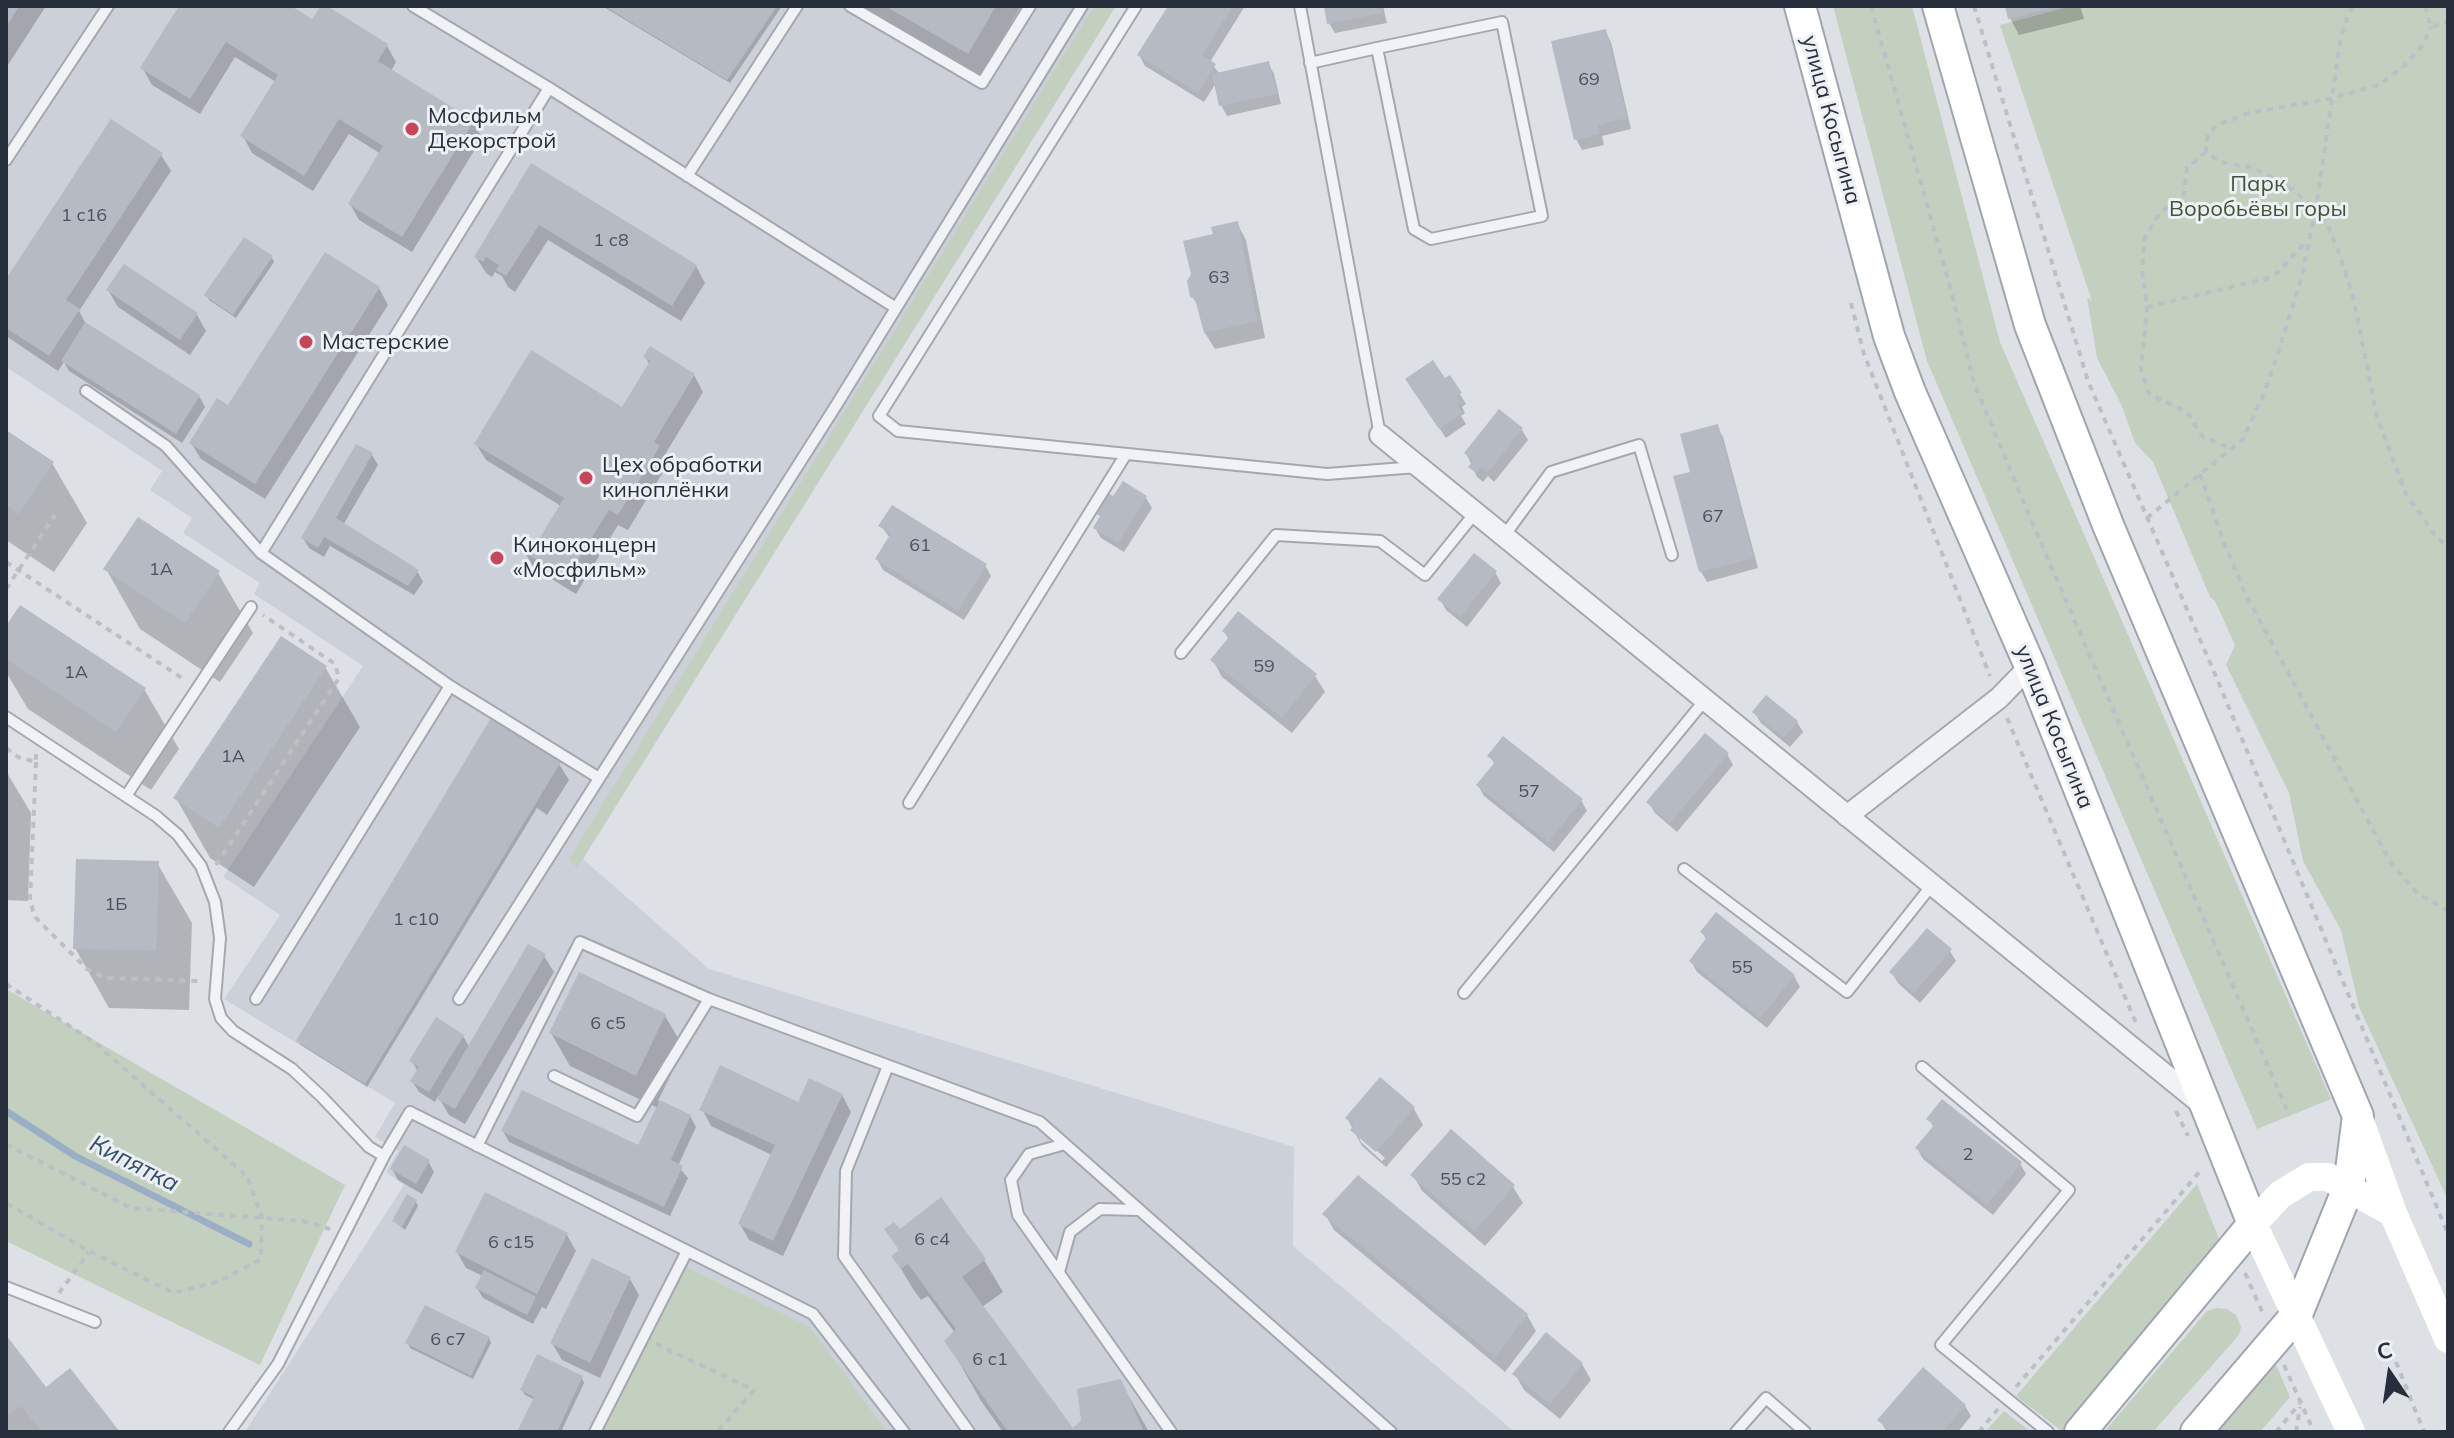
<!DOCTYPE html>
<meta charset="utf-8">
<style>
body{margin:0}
#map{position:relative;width:2454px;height:1438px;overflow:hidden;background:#dde1e6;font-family:Mulish,sans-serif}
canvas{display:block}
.frame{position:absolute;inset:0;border:8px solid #282f3c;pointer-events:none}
.north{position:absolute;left:2350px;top:1334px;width:80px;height:80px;-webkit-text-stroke:6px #edf0f4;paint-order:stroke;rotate:347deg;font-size:22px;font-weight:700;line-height:32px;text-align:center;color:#282f3c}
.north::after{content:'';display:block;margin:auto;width:28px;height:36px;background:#282f3c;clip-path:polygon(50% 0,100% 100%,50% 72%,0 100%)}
</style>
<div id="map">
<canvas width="2454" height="1438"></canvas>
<div class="frame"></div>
<div class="north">С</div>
</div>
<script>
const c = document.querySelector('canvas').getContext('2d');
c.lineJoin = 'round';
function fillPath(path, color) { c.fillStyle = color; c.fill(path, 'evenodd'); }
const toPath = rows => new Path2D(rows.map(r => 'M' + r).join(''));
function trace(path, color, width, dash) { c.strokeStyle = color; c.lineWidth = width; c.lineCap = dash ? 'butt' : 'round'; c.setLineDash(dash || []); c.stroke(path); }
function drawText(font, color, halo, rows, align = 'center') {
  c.font = font + ' Mulish,sans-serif'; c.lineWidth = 6; c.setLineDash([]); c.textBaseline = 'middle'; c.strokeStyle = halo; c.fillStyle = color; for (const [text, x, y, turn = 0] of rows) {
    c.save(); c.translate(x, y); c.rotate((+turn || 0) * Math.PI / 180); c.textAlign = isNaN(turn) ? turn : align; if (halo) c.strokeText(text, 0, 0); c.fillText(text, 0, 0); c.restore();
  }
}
fillPath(toPath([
 [6,6,1116,6,583,859,709,969,1294,1147,1293,1246,1515,1432,245,1432,404,1185,386,1172,398,1151,375,1137,395,1103,224,999,280,915,223,877,363,666,254,594,260,583,183,533,192,518,150,490,162,471,6,367]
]), '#ccd0d8');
fillPath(toPath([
 [1094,6,1116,6,577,868,569,859],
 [1833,6,1912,6,2000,342,2331,1099,2257,1129,1927,361],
 [2072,6,2448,6,2448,1200,2359,1007,2341,930,2303,861,2289,793,2226,665,2235,645,2215,601,2210,597,2153,462,2135,443,2121,404,2097,358,2087,297,2092,301,2000,25],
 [6,989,345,1185,260,1365,6,1241],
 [2197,1184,2222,1246,2063,1432,2016,1396],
 [680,1264,810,1327,887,1432,593,1432],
 [2217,1308,2227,1309,2236,1315,2241,1327,2239,1335,2153,1432,2104,1432,2207,1311],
 [2273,1358,2290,1397,2260,1432,2210,1432],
 [2004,1411,2031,1432,1985,1432]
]), '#c3d0bf');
fillPath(toPath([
 [6,6,46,6,6,68],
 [181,6,287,6,313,22,387,46,396,62,391,71,473,122,482,138,412,252,359,220,350,204,381,154,349,134,313,191,252,153,243,136,276,82,235,57,200,114,152,85,143,69],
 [602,6,782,6,730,83],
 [862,6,1021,6,981,75],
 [1170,6,1245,6,1210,62,1220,74,1268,63,1274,74,1281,104,1227,116,1221,105,1216,83,1204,102,1145,66,1139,55],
 [1326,6,1383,6,1387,23,1335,33,1329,23],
 [2007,6,2080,6,2084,19,2019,35,2010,18],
 [1605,31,1611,42,1631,129,1602,136,1604,145,1582,150,1576,139],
 [161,155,171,171,79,311,87,326,199,396,205,407,182,443,69,371,64,362,58,371,6,336,6,283],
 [532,166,696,266,705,283,681,321,548,240,515,292,508,287,502,276,495,272,492,277,486,273,476,257],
 [1237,223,1246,240,1265,338,1215,349,1205,333,1200,309,1192,296,1215,235],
 [272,258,274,262,236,318,209,300,207,295],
 [379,288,388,305,265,499,201,459,191,443,229,408],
 [108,290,197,315,206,331,190,355,118,307],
 [645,357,694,375,703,392,664,456,668,464,628,530,618,525,576,594,534,568,524,551,536,547,561,506,486,460,476,444,623,409,650,365],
 [1449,377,1466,404,1462,407,1465,413,1461,416,1466,424,1446,438,1414,390],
 [1717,427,1723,437,1758,568,1707,582,1701,572,1693,473],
 [1522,430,1528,440,1494,482,1488,476,1483,482,1477,477,1466,453],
 [6,433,52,463,87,523,54,572,6,540],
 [372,455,378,465,343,525,417,571,423,582,414,595,330,546,324,557,309,548,303,538],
 [1146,498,1152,508,1124,552,1101,538,1095,528,1101,518,1098,513,1114,499],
 [881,526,985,565,991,576,964,620,883,570,877,559,890,538],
 [106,569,218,573,253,633,220,682,140,629],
 [1495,572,1501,583,1467,627,1446,610,1440,599],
 [6,630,144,689,179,749,151,790,28,709,6,672],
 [1224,631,1315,676,1325,692,1292,733,1222,677,1213,660,1229,640],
 [325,667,360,727,254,887,210,858,176,798],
 [1755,713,1797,722,1803,732,1790,747,1761,723],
 [1727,754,1733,765,1677,832,1655,813,1649,803],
 [1490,756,1581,800,1587,811,1554,852,1484,796,1478,785,1495,765],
 [559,764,569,780,547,815,537,808,367,1087,301,1045,298,1041],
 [6,771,31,813,28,901,6,900],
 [157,863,192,923,189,1010,109,1008,75,948],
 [1702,932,1794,976,1800,987,1767,1028,1697,972,1691,961,1707,941],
 [1950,951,1956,961,1920,1003,1898,983,1892,973],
 [544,956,554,972,465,1124,449,1115,438,1096,435,1102,419,1092,412,1081,418,1072,412,1061,463,1036,470,1048],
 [665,1016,684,1048,658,1101,690,1116,696,1127,678,1166,688,1178,670,1216,509,1142,503,1131,639,1147,658,1108,570,1066,551,1033],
 [1381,1080,1414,1109,1423,1125,1386,1167,1362,1146,1347,1118],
 [1357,1133,1385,1158,1382,1161,1361,1142],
 [842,1095,851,1112,783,1256,749,1240,740,1224,772,1155,711,1126,702,1109,799,1105],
 [1929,1119,2020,1163,2026,1174,1993,1215,1923,1159,1917,1148,1934,1128],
 [428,1161,434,1172,422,1194,398,1180,392,1169],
 [1413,1175,1513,1187,1523,1203,1485,1246,1422,1191],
 [416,1202,418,1206,405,1230,394,1221],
 [1325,1214,1527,1315,1536,1331,1505,1372,1334,1230],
 [887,1229,984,1260,1003,1292,982,1307,1072,1431,1120,1381,1149,1432,1003,1432,981,1401,947,1341,955,1333,928,1296,921,1300,913,1289,894,1257,900,1252],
 [567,1235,576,1251,546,1309,542,1307,533,1324,483,1298,477,1288,483,1276,466,1268,457,1252],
 [630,1279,639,1295,600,1378,562,1360,552,1343],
 [489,1338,491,1343,473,1379,410,1348,408,1343],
 [6,1339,46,1390,117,1432,6,1432],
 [1582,1364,1591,1380,1560,1419,1524,1390,1515,1374],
 [582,1378,584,1383,561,1432,520,1432,535,1400,525,1395,522,1390],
 [1965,1406,1971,1416,1958,1432,1887,1432,1880,1420]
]), '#0003');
trace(toPath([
 [6,1111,75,1156,249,1244]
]), '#9aafc5', 7);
fillPath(toPath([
 [6,6,19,6,6,27],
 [179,6,291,6,312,19,321,6,327,6,388,44,378,61,474,121,402,237,348,204,383,146,339,119,304,176,240,136,278,75,226,42,190,99,140,68],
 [604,6,777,6,727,80],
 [885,6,996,6,968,54],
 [1168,6,1233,6,1202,55,1216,64,1198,93,1137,55],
 [1324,6,1381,6,1382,13,1327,24],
 [2005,6,2057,6,2057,7,2008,19],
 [1606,29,1627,118,1597,125,1600,134,1574,140,1551,41],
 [1269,61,1277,94,1219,106,1212,74],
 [111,119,163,153,66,300,80,309,49,356,6,328,6,279],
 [531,163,697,265,672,306,539,225,506,276,496,270,499,265,486,257,483,262,474,257],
 [1238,221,1257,321,1204,333,1195,299,1190,297,1187,281,1191,274,1183,241,1213,234,1211,227],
 [244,237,273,256,233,315,204,295],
 [325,252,380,287,255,484,189,443,217,398,228,405],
 [124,264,198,313,180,340,106,290],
 [85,322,200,395,176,434,61,361],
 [650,346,695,374,654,442,660,446,618,515,609,510,567,578,522,551,529,540,536,544,564,498,474,444,531,350,622,407,650,361,643,357],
 [1433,360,1445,378,1450,375,1462,393,1457,396,1461,402,1457,405,1462,413,1439,429,1405,379],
 [1499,409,1523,428,1488,472,1481,467,1476,473,1468,467,1473,461,1464,453],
 [1718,424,1754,558,1699,572,1673,476,1690,472,1680,434],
 [6,430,54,462,19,514,6,505],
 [356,444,373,453,336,518,419,570,408,586,324,537,318,548,301,538],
 [1123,481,1147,496,1118,543,1093,528,1100,516,1095,513,1108,493,1113,496],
 [892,505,987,564,958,611,875,559,891,533,878,526],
 [138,517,220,571,185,623,103,569],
 [1474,553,1497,571,1460,617,1437,599],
 [20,605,146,688,116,732,6,659,6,626],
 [1238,611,1317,674,1282,718,1210,660,1229,637,1222,631],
 [281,636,327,666,219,828,173,798],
 [1766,695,1798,721,1784,738,1752,712],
 [491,718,561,762,365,1084,296,1041],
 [1705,733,1729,753,1670,823,1646,802],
 [1503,736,1583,799,1548,842,1476,785,1495,762,1487,756],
 [76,859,159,861,156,951,73,949],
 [1716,912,1795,975,1760,1018,1689,961,1707,937,1700,932],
 [1927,928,1952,949,1914,993,1889,972],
 [528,944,546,954,455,1109,437,1099],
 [579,972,666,1014,636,1076,549,1033],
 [436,1017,464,1035,429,1092,410,1081,419,1067,409,1061],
 [720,1065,798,1102,809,1078,843,1094,773,1241,738,1224,775,1145,699,1110],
 [1380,1077,1415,1107,1376,1152,1350,1130,1354,1125,1345,1118],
 [522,1090,638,1145,660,1100,691,1115,671,1160,683,1166,664,1207,501,1131],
 [1942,1099,2022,1162,1987,1205,1915,1148,1934,1125,1926,1119],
 [1451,1129,1515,1185,1475,1231,1410,1175],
 [404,1145,430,1160,416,1184,390,1169],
 [1358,1175,1528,1314,1495,1357,1322,1214],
 [485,1192,568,1233,537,1294,455,1252],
 [407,1194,417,1200,402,1227,392,1221],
 [941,1197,986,1259,962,1277,1073,1428,1081,1420,1077,1389,1121,1379,1144,1432,1008,1432,944,1341,956,1329,908,1264,901,1269,891,1256,899,1250,884,1229,894,1222,900,1229],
 [592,1258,631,1277,590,1363,550,1343],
 [484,1270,536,1297,527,1315,475,1288],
 [425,1305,490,1337,471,1376,405,1343],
 [1546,1332,1583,1363,1550,1404,1512,1374],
 [6,1335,46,1387,70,1368,120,1432,42,1432,21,1406,6,1417],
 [537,1354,583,1376,557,1432,517,1432,534,1397,520,1390],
 [1923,1367,1966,1405,1943,1432,1891,1432,1877,1420]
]), '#b5bac3');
const lane = toPath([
 [413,6,549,88,896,308],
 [850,6,982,83,1030,6],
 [1136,6,879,416,898,431,1327,474,1417,467],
 [1300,6,1380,435],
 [1310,63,1377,48,1502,22,1542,216,1431,239,1414,229,1377,48],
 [6,160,108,6],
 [687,176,797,6],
 [86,391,166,446,261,553,450,686,599,778],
 [1504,536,1551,472,1639,445,1672,555],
 [261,553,549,88],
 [1181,653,1276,535,1380,541,1425,575,1475,513],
 [6,717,156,816,178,835,201,866,215,902,220,938,215,999,221,1018,233,1031,292,1069,322,1097,369,1147,384,1156],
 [126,796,251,607],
 [909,803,1126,454],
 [1684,869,1847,992,1932,885],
 [1464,993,1705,700],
 [256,999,450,686],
 [459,999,837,404,1082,6],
 [888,1066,846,1171,844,1256,969,1432],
 [1922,1067,2069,1190,1941,1345,2048,1432],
 [554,1076,637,1116,709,999],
 [1065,1144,1029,1154,1011,1180,1018,1215,1171,1432],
 [477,1146,580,942,709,999,1040,1122,1391,1432],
 [1059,1272,1070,1232,1100,1209,1138,1210],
 [6,1287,95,1322],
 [229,1432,278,1364,384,1156,410,1112,813,1314,904,1432],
 [595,1432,687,1251],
 [1736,1432,1766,1398,1805,1432]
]);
const street = toPath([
 [1380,435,2205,1107],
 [1847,816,1999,698,2030,666]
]);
const primary = toPath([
 [1800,6,1889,336,1910,392,2030,666,2253,1224,2080,1432],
 [1938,6,2030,325,2108,525,2358,1116,2349,1186,2297,1314,2196,1432]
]);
trace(lane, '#a3a8b0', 14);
trace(street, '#a3a8b0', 24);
trace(primary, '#9da5b1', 34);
trace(toPath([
 [1871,6,1949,283,1974,383,2037,534,2287,1110],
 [1974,6,2088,381,2215,674,2448,1234],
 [2352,6,2341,35,2316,209,2328,225,2341,259,2353,296,2377,417,2406,494,2438,539,2448,546],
 [2425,6,2431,27,2448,22],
 [2206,152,2187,168,2184,194,2159,214,2145,237,2142,270,2147,307,2141,369,2149,394,2187,412,2202,436,2232,449],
 [1851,303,1864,354,1990,676],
 [2147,307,2273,277,2306,242],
 [2200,474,2224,543,2246,595,2391,863,2417,893,2448,911],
 [2147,518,2243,439,2265,391,2277,356,2301,279,2316,209,2284,183,2250,167,2220,162,2206,152,2208,134,2217,125,2249,113,2333,98,2379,85,2404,66,2422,46,2431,27],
 [6,562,185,680],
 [6,589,55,515],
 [2007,718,2136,1023],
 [6,748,18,757,36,762,36,754],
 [36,762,30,901,35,917,87,969,105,978,201,981],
 [216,865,339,678,335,664,263,615],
 [6,984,95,1043,247,1176,262,1217,261,1259,220,1281,174,1293,89,1251,6,1203],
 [2176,1111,2188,1136],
 [6,1144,131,1208,303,1221,330,1229],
 [2245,1273,2264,1316],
 [59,1293,89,1252],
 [656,1344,754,1390,717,1432],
 [2396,1362,2424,1432],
 [2284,1365,2314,1432],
 [2016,1387,2202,1169],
 [1979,1432,1998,1409],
 [2276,1432,2300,1403],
 [2296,1432,2300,1407]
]), '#bcbfc5', 4, [6, 6]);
trace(lane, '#f0f2f5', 10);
trace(street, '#f0f2f5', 20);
trace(toPath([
 [2358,1116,2393,1213,2448,1339],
 [2351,1432,2253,1224,2280,1195,2309,1177,2328,1177,2393,1213]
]), '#fff', 28);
trace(primary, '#fff', 30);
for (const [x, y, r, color] of [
 [412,129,8,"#c7475a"],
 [306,342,8,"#c7475a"],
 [586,478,8,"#c7475a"],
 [497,558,8,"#c7475a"]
]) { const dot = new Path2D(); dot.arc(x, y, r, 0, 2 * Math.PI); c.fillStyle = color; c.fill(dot); trace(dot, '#edf0f4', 3); }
drawText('18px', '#4b525e', null, [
 ["69",1589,80],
 ["1 с16",84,216],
 ["1 с8",611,241],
 ["63",1219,278],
 ["67",1713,517],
 ["61",920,546],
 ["1А",161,570],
 ["59",1264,667],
 ["1А",76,673],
 ["1А",233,757],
 ["57",1529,792],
 ["1Б",116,905],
 ["1 с10",416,920],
 ["55",1742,968],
 ["6 с5",608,1024],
 ["2",1968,1155],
 ["55 с2",1463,1180],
 ["6 с4",932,1240],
 ["6 с15",511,1243],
 ["6 с7",448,1340],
 ["6 с1",990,1360]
]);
drawText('22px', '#282f3c', '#edf0f4', [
 ["Мосфильм",428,116],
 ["Декорстрой",428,141],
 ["Мастерские",322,342],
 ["Цех обработки",602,465],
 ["киноплёнки",602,490],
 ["Киноконцерн",513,545],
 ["«Мосфильм»",513,570]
], 'left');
drawText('22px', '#282f3c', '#edf0f4', [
 ["улица Косыгина",1831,120,75],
 ["улица Косыгина",2054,727,68]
]);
drawText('22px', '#3c5736', '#edf0f4', [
 ["Парк",2258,184],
 ["Воробьёвы горы",2258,209]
]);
drawText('italic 24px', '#344e6e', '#edf0f4', [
 ["Кипятка",134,1164,27]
]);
</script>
